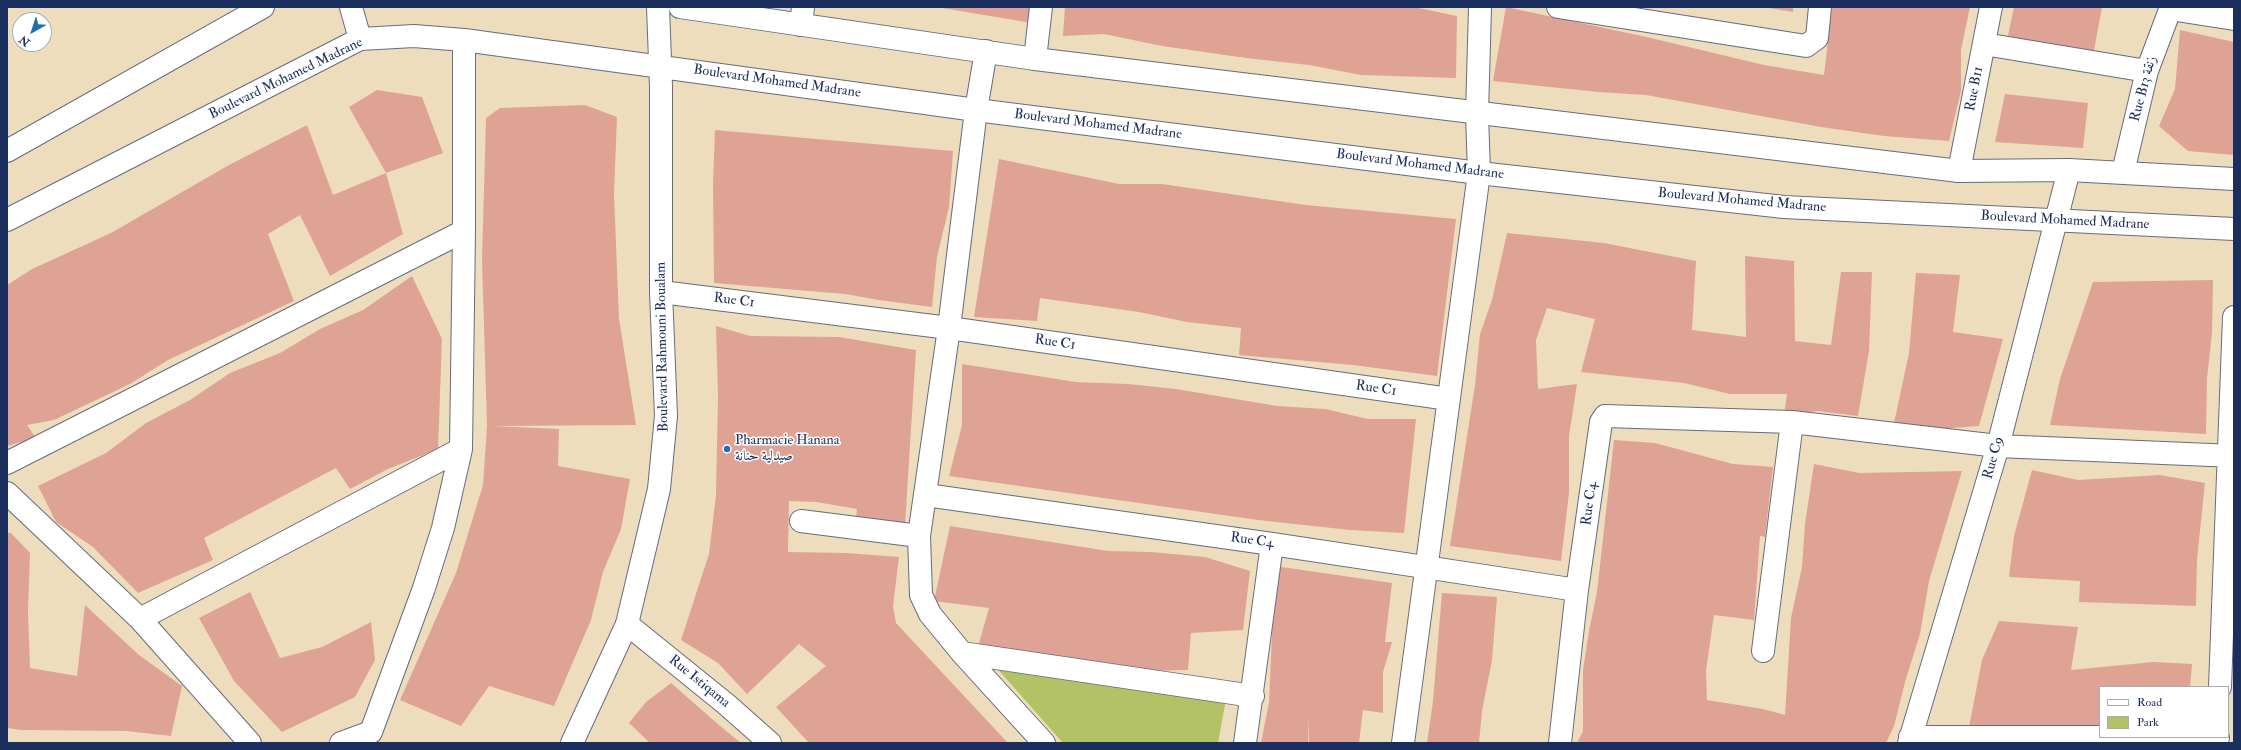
<!DOCTYPE html>
<meta charset="utf-8">
<style>
body{margin:0}
#map{position:relative;width:2241px;height:750px;overflow:hidden;background:#eeddbc;font-family:"IM FELL Double Pica",serif}
canvas{display:block}
.frame{position:absolute;inset:0;border:8px solid #1b2f5e;pointer-events:none}
.legend{position:absolute;left:2099px;top:686px;width:130px;height:52px;box-sizing:border-box;background:#fff;border:1px solid #a4acbf;margin:0;padding:5px 7px;list-style:none;font-size:12px;color:#1b2f5e}
.legend li{display:flex;align-items:center;gap:8px;height:20px}
.legend b{width:20px;border:1px solid #a4acbf}
.north{position:absolute;left:12px;top:12px;width:40px;height:40px;box-sizing:border-box;background:#fff;border:1px solid #a4acbf;border-radius:50%;rotate:219deg;font-size:11px;font-weight:700;line-height:16px;text-align:center;color:#1b2f5e}
.north::after{content:'';display:block;margin:auto;width:14px;height:18px;background:#1f6fb2;clip-path:polygon(50% 0,100% 100%,50% 72%,0 100%)}
</style>
<div id="map">
<canvas width="2241" height="750"></canvas>
<div class="frame"></div>
<ul class="legend">
<li><b style="height:5px;background:#fff"></b>Road</li>
<li><b style="height:11px;background:#b2c264"></b>Park</li>
</ul>
<div class="north">N</div>
</div>
<script>
const c = document.querySelector('canvas').getContext('2d');
c.lineJoin = 'round';
function fillPath(path, color) { c.fillStyle = color; c.fill(path, 'evenodd'); }
const toPath = rows => new Path2D(rows.map(r => 'M' + r).join(''));
function trace(path, color, width, dash) { c.strokeStyle = color; c.lineWidth = width; c.lineCap = dash ? 'butt' : 'round'; c.setLineDash(dash || []); c.stroke(path); }
function drawText(font, color, halo, rows, align = 'center') {
  c.font = font + ' "IM FELL Double Pica",Amiri,serif'; c.lineWidth = 3; c.setLineDash([]); c.textBaseline = 'middle'; c.strokeStyle = halo; c.fillStyle = color; for (const [text, x, y, turn = 0] of rows) {
    c.save(); c.translate(x, y); c.rotate((+turn || 0) * Math.PI / 180); c.textAlign = isNaN(turn) ? turn : align; if (halo) c.strokeText(text, 0, 0); c.fillText(text, 0, 0); c.restore();
  }
}
fillPath(toPath([
 [994,665,1226,699,1218,743,1063,743]
]), '#b2c264');
fillPath(toPath([
 [942,7,1032,7,1032,23,942,8],
 [1065,7,1414,7,1457,16,1456,78,1361,75,1309,65,1246,58,1162,46,1104,34,1063,36],
 [1506,7,1651,38,1764,65,1824,75,1832,7,1970,7,1961,50,1961,91,1949,141,1884,136,1821,127,1646,95,1598,92,1493,81],
 [1763,7,1793,7,1793,12],
 [2014,7,2102,7,2093,56,2008,36],
 [2180,30,2234,42,2234,155,2188,151,2159,126,2175,89],
 [377,90,422,97,443,153,386,173,349,107],
 [2005,94,2088,103,2083,148,1995,142],
 [585,105,617,117,614,194,619,319,636,425,492,426,559,429,558,466,630,479,621,529,603,572,591,620,554,706,489,686,461,726,400,700,456,573,483,485,487,426,482,260,486,118,500,108],
 [307,125,333,195,386,173,403,234,330,276,300,215,268,234,294,301,168,360,130,384,54,420,27,425,36,438,7,446,7,285,32,269,111,233,229,165],
 [715,130,953,151,949,207,937,257,932,307,879,300,845,294,714,283,713,184],
 [999,159,1119,184,1162,184,1306,205,1456,219,1437,376,1353,365,1239,355,1241,328,1187,322,1139,312,1040,298,1037,321,974,317],
 [1507,233,1604,243,1696,261,1692,330,1746,337,1745,256,1794,261,1795,341,1831,345,1841,272,1872,272,1869,351,1858,416,1817,411,1784,415,1787,394,1730,394,1684,383,1581,372,1595,319,1547,308,1536,340,1538,389,1577,384,1569,436,1569,493,1561,561,1450,546,1475,385,1480,334,1492,300],
 [1916,273,1960,275,1953,332,2003,339,1979,426,1939,429,1894,423,1909,353],
 [412,276,442,339,438,449,388,469,350,489,336,468,204,538,213,560,138,593,93,547,56,522,38,486,106,453,146,423,190,400,230,373,280,353,320,329,363,310],
 [2213,280,2212,333,2207,378,2206,434,2050,425,2060,379,2093,282],
 [716,326,750,336,839,337,916,350,905,525,855,526,857,509,816,502,789,501,788,552,846,553,899,557,893,606,896,623,1008,743,809,743,776,707,826,666,799,644,747,694,718,663,681,640,709,554,716,495,718,397],
 [962,364,1076,382,1128,384,1176,389,1277,406,1325,409,1368,419,1416,419,1404,533,1350,530,1258,520,949,476,962,425],
 [1614,440,1655,443,1733,464,1773,467,1765,537,1760,536,1754,620,1714,615,1706,670,1707,700,1763,709,1785,715,1791,618,1802,567,1805,524,1814,464,1859,473,1962,471,1929,581,1920,634,1905,682,1894,726,1886,743,1577,743,1583,731,1583,670,1589,631,1597,592],
 [2032,470,2078,480,2160,475,2205,483,2197,559,2196,606,2079,602,2080,581,2009,577,2014,536],
 [950,526,1108,551,1151,552,1205,557,1250,571,1243,630,1191,633,1188,670,1140,671,977,650,989,608,934,601],
 [7,533,11,533,30,553,28,611,30,668,77,676,85,605,139,655,182,686,171,736,126,731,21,730,7,728],
 [1275,566,1392,583,1385,642,1392,642,1383,672,1383,713,1363,710,1359,743,1309,743,1308,718,1308,743,1261,743,1269,702],
 [250,592,280,658,322,647,371,622,375,660,355,697,282,732,234,681,199,618],
 [1442,593,1497,597,1492,660,1482,711,1479,743,1427,743,1433,701],
 [1999,621,2078,627,2071,670,2153,662,2192,664,2190,687,2100,687,2100,726,2067,725,2029,729,1969,727,1982,660],
 [671,683,719,725,741,743,650,743,629,723,646,702]
]), '#dfa396');
const minor = toPath([
 [351,7,360,39],
 [1558,7,1806,46,1817,38,1820,7],
 [2170,9,2234,19],
 [801,25,803,7],
 [1984,44,2147,71],
 [986,51,976,110,949,328,919,536,921,595,930,614,962,653,1044,743],
 [1035,59,1041,7],
 [1959,171,1991,7],
 [2123,172,2147,71,2171,7],
 [661,292,949,328,1449,399],
 [7,463,464,231],
 [7,493,140,619,250,743],
 [926,495,1272,544,1577,590],
 [801,521,919,536],
 [140,619,461,449],
 [627,624,726,704,770,743],
 [1763,651,1792,422],
 [962,653,1253,696],
 [2220,687,2234,317],
 [1910,737,2100,737],
 [2114,737,2218,738],
 [341,743,371,732,424,588,443,528,461,449,464,231,464,40],
 [1245,743,1272,544],
 [1403,743,1479,173,1477,114,1480,7],
 [1560,743,1577,590,1601,422,1605,416,1792,422,1998,446,2234,456],
 [1909,743,1998,446,2069,170]
]);
const tertiary = toPath([
 [680,7,1035,59,1959,171,2069,170,2234,179],
 [7,151,263,7],
 [7,220,360,39,414,36,464,40,976,110,1479,173,1784,207,2234,229],
 [572,743,627,624,659,489,666,416,661,292,661,87,658,7]
]);
trace(minor, '#656c7f', 24);
trace(tertiary, '#656c7f', 24);
trace(minor, '#fff', 22);
trace(tertiary, '#fff', 22);
for (const [x, y, r, color] of [
 [727,449,4,"#1f6fb2"]
]) { const dot = new Path2D(); dot.arc(x, y, r, 0, 2 * Math.PI); c.fillStyle = color; c.fill(dot); trace(dot, '#fff', 1.5); }
drawText('14px', '#1b2f5e', '#fff', [
 ["Boulevard Mohamed Madrane",286,79,-26],
 ["Boulevard Mohamed Madrane",777,82,8],
 ["Rue B11",1975,89,-79],
 ["Rue B13 زنقة",2144,89,-75],
 ["Boulevard Mohamed Madrane",1098,125,7],
 ["Boulevard Mohamed Madrane",1420,165,7],
 ["Boulevard Mohamed Madrane",1742,201,5],
 ["Boulevard Mohamed Madrane",2065,221,3],
 ["Rue C1",734,301,7],
 ["Rue C1",1055,343,8],
 ["Boulevard Rahmouni Boualam",663,347,-91],
 ["Rue C1",1376,389,8],
 ["Rue C9",1994,458,-74],
 ["Rue C4",1590,504,-82],
 ["Rue C4",1252,541,8],
 ["Rue Istiqama",699,682,39]
]);
drawText('14px', '#1b2f5e', '#fff', [
 ["Pharmacie Hanana",735,441],
 ["صيدلية حنانة",735,457]
], 'left');
</script>
